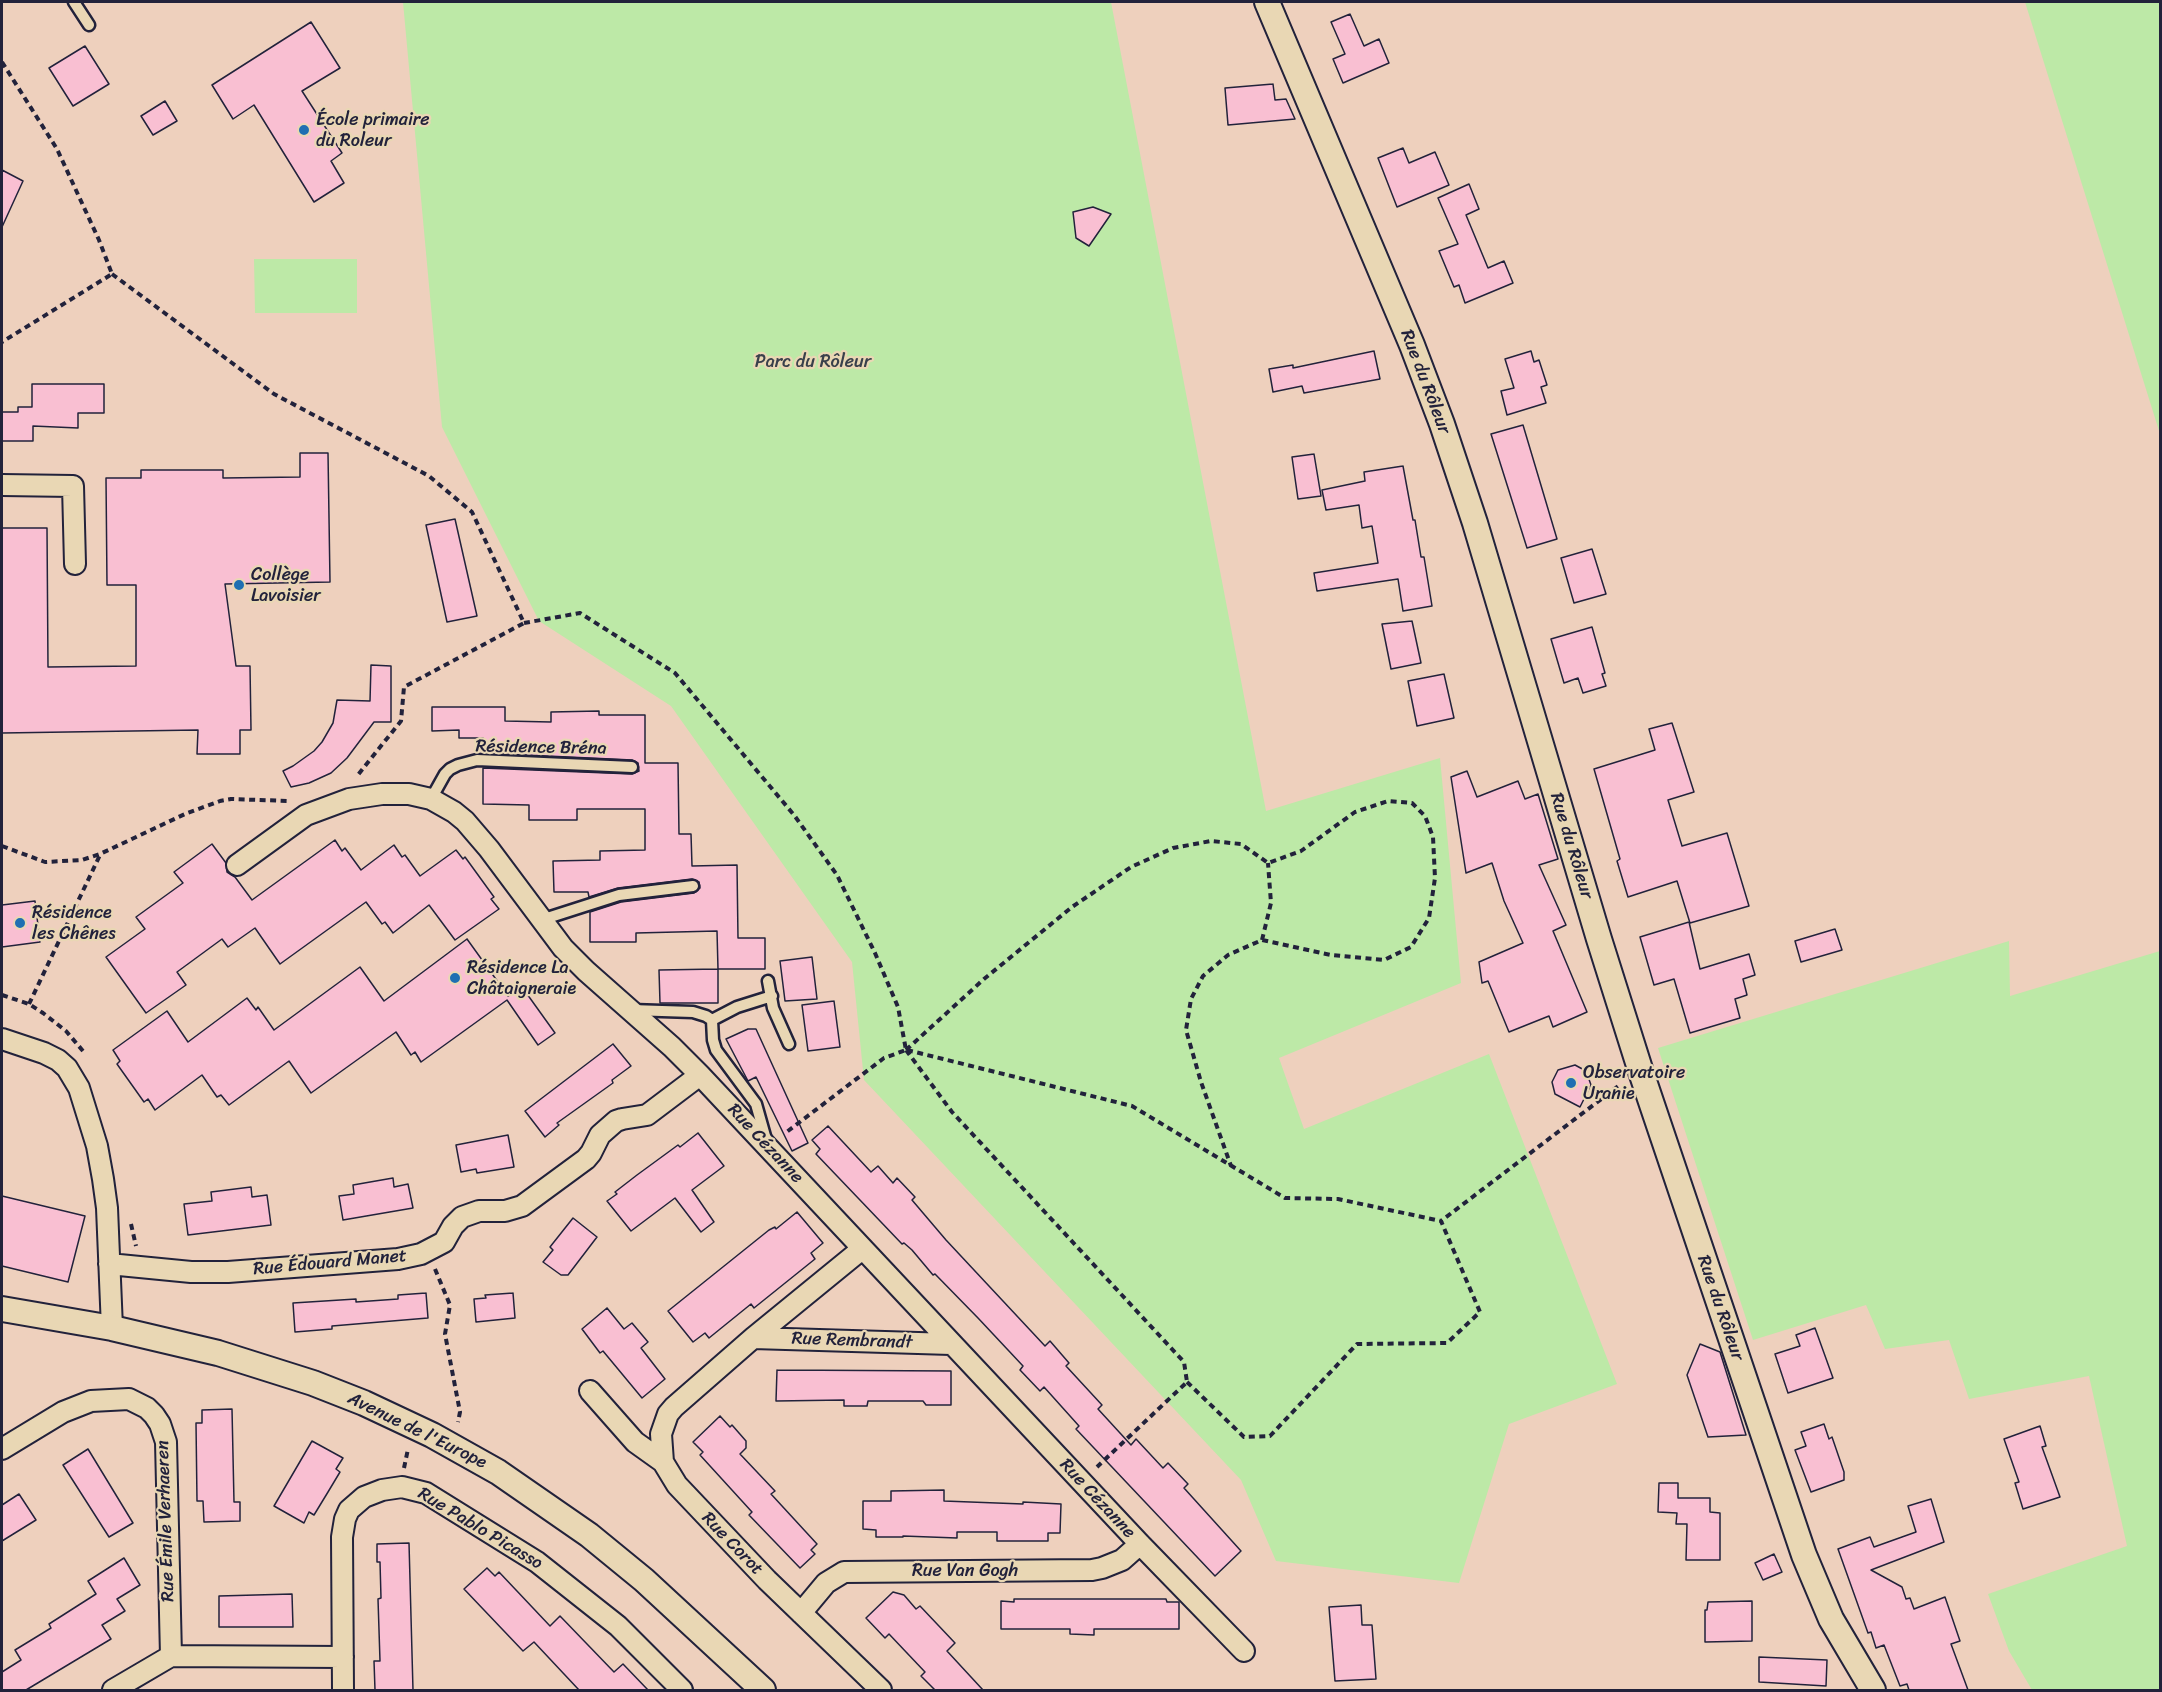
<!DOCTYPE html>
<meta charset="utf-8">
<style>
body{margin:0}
#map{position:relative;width:2162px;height:1692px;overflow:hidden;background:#eed0bd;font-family:Sriracha,sans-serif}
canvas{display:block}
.frame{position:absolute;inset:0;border:3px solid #22223b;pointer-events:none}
</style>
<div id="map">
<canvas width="2162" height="1692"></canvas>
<div class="frame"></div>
</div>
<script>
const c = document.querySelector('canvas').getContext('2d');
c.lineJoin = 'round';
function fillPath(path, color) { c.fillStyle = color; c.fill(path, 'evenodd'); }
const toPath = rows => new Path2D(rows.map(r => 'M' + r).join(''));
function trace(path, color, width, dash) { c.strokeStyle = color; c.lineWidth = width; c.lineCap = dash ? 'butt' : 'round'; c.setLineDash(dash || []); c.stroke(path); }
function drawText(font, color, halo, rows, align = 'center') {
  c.font = font + ' Sriracha,sans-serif'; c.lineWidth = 4.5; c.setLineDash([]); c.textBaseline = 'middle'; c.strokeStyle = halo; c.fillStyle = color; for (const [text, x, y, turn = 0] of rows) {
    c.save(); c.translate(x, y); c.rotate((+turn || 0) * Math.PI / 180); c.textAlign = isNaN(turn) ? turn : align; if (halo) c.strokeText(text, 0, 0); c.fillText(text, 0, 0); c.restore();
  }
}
fillPath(toPath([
 [403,2,1111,2,1266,811,1440,758,1461,983,1279,1058,1304,1129,1489,1054,1617,1384,1509,1424,1459,1583,1276,1561,1241,1480,864,1080,852,962,671,706,539,621,442,427],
 [2025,2,2160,2,2160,434],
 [254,259,357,259,357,313,255,313],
 [2009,941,2010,996,2160,951,2160,1690,2032,1690,2009,1651,1988,1594,2127,1546,2089,1376,1969,1399,1949,1340,1885,1349,1866,1305,1753,1340,1658,1048]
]), '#bde9a7');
const building = toPath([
 [1350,14,1364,46,1379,39,1389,63,1343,83,1333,59,1345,54,1331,22,1350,14],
 [311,22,340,68,302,91,342,153,331,161,344,183,314,202,254,105,233,119,212,85,311,22],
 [85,46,109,84,73,106,49,68,85,46],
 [1273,84,1275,100,1286,99,1295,119,1228,125,1225,88,1273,84],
 [165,101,177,121,153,135,141,116,165,101],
 [1403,148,1409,163,1435,152,1449,185,1397,207,1378,158,1403,148],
 [2,170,23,181,2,227,2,170],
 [1469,184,1479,209,1466,215,1488,268,1504,261,1513,283,1465,303,1459,285,1454,287,1439,251,1458,244,1438,198,1469,184],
 [1093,207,1111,214,1089,246,1076,238,1073,212,1093,207],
 [1374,351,1380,379,1304,393,1302,386,1273,392,1269,369,1293,365,1293,368,1374,351],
 [1531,351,1534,362,1539,360,1547,385,1541,387,1546,403,1507,415,1501,391,1514,388,1505,359,1531,351],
 [32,384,104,384,104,413,78,413,78,428,33,426,33,441,2,441,2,412,18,412,18,407,32,407,32,384],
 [1523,425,1557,539,1527,548,1491,434,1523,425],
 [300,453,328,453,330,582,225,584,236,666,250,666,251,730,240,730,240,754,197,754,198,730,2,733,2,528,47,528,48,667,136,666,136,585,107,585,106,478,141,478,141,470,223,470,223,478,300,477,300,453],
 [1314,454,1321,496,1298,499,1292,457,1314,454],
 [1403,466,1413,520,1415,520,1421,557,1424,557,1432,606,1403,611,1398,579,1317,591,1314,573,1378,563,1372,526,1362,528,1359,505,1326,510,1322,490,1365,481,1364,472,1403,466],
 [455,519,477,616,447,622,426,525,455,519],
 [1592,549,1606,594,1574,603,1561,558,1592,549],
 [1412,621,1421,663,1391,669,1382,624,1412,621],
 [1592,627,1605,673,1602,674,1606,686,1583,693,1578,678,1564,683,1551,639,1592,627],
 [371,665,391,666,391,722,374,722,347,758,331,773,309,783,291,787,283,771,293,766,314,751,322,742,333,723,337,700,370,701,371,665],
 [1444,674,1454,718,1417,726,1408,681,1444,674],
 [432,707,505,707,505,721,551,722,551,712,599,711,599,715,645,715,645,763,678,763,679,834,691,834,692,866,737,865,738,938,765,938,765,969,718,969,717,931,636,933,636,942,590,942,590,912,621,902,694,893,700,888,699,882,692,879,618,888,589,897,588,892,554,892,553,861,600,860,600,851,645,850,645,809,577,809,577,820,529,820,529,805,483,804,483,768,632,774,639,771,638,763,632,760,483,753,483,738,459,738,459,730,432,731,432,707],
 [1672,723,1694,792,1668,800,1682,846,1727,833,1749,906,1690,923,1677,881,1628,897,1617,861,1620,859,1594,769,1655,750,1649,729,1672,723],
 [1467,771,1477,797,1518,781,1525,799,1538,794,1558,859,1539,865,1566,925,1553,931,1587,1012,1553,1027,1549,1016,1509,1032,1488,981,1482,983,1479,962,1523,943,1504,901,1492,863,1466,873,1451,777,1467,771],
 [335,840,342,851,345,848,361,870,394,845,402,857,405,855,420,876,456,850,463,859,465,857,494,897,491,899,499,909,455,940,429,905,393,933,385,922,382,924,366,902,280,964,255,928,228,947,222,939,177,972,186,985,146,1013,106,957,145,929,136,917,183,883,174,872,212,844,226,863,227,872,235,877,252,900,335,840],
 [35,901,40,942,2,947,2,905,35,901],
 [1689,922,1700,969,1749,954,1755,975,1743,979,1747,995,1735,999,1740,1018,1690,1033,1674,979,1654,985,1640,937,1689,922],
 [1835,929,1842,950,1801,962,1795,941,1835,929],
 [467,939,508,996,522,987,555,1033,538,1045,507,1000,421,1062,415,1052,411,1055,396,1032,311,1093,289,1061,229,1105,221,1095,217,1097,202,1075,155,1110,148,1099,144,1102,117,1064,120,1061,113,1050,167,1011,188,1042,247,998,256,1010,258,1007,274,1030,360,967,384,1001,467,939],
 [812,957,817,999,785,1001,780,961,812,957],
 [718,969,718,1003,660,1003,659,970,718,969],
 [834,1001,840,1047,808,1051,802,1005,834,1001],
 [748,1029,756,1029,808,1143,792,1151,756,1077,748,1081,726,1039,748,1029],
 [613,1044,631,1066,612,1080,613,1083,557,1123,559,1125,545,1137,525,1111,613,1044],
 [1575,1065,1586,1071,1591,1085,1580,1107,1555,1094,1552,1082,1558,1070,1575,1065],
 [828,1126,871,1172,878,1166,893,1183,897,1178,915,1197,912,1200,946,1240,1045,1346,1050,1341,1069,1363,1066,1366,1102,1405,1098,1409,1131,1445,1136,1439,1163,1468,1168,1463,1188,1484,1184,1488,1241,1551,1215,1576,1076,1429,1079,1426,1044,1387,1040,1391,1020,1370,1023,1366,978,1318,935,1274,933,1275,912,1250,904,1243,902,1244,816,1154,820,1149,812,1140,828,1126],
 [698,1133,724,1166,692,1190,714,1222,701,1232,675,1198,631,1231,607,1201,617,1194,615,1192,637,1175,678,1145,680,1147,698,1133],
 [508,1135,514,1167,477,1173,476,1169,461,1172,456,1145,508,1135],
 [393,1178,394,1187,408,1184,413,1208,343,1220,339,1196,354,1194,353,1185,393,1178],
 [251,1187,252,1197,267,1195,271,1225,188,1235,184,1204,212,1201,211,1192,251,1187],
 [2,1196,85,1216,68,1282,2,1266,2,1196],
 [797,1212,823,1243,811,1253,815,1259,754,1308,751,1304,709,1338,705,1333,693,1342,668,1311,769,1230,775,1227,776,1229,797,1212],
 [573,1218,597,1237,568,1275,561,1275,543,1262,553,1250,550,1247,573,1218],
 [426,1293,428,1318,332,1326,332,1329,295,1332,293,1303,356,1299,356,1302,398,1299,398,1295,426,1293],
 [513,1293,515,1318,476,1322,474,1299,486,1298,485,1295,513,1293],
 [607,1308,624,1329,632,1323,648,1342,641,1348,665,1379,642,1398,603,1351,600,1353,582,1329,607,1308],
 [1815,1328,1833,1378,1788,1393,1775,1354,1800,1346,1796,1335,1815,1328],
 [1700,1344,1720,1352,1746,1435,1708,1437,1687,1375,1700,1344],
 [777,1370,951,1371,951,1405,926,1405,923,1401,868,1401,867,1406,844,1406,844,1400,776,1401,777,1370],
 [232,1409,234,1502,240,1502,240,1521,204,1522,203,1501,197,1501,196,1423,202,1423,202,1410,232,1409],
 [720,1416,730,1427,732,1425,746,1441,746,1448,740,1454,775,1491,771,1494,817,1544,811,1550,815,1554,800,1568,749,1515,752,1512,700,1455,703,1452,693,1442,720,1416],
 [1824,1424,1829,1439,1832,1437,1844,1472,1844,1480,1811,1492,1795,1450,1806,1446,1801,1432,1824,1424],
 [2040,1426,2046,1446,2042,1447,2060,1497,2023,1509,2015,1483,2019,1482,2004,1439,2040,1426],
 [312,1441,343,1458,336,1469,340,1472,328,1492,314,1515,309,1512,304,1523,274,1506,312,1441],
 [88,1449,133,1523,109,1537,63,1465,88,1449],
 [1659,1483,1678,1483,1678,1498,1710,1498,1710,1512,1720,1513,1720,1560,1686,1560,1687,1524,1676,1524,1677,1513,1658,1512,1659,1483],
 [944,1490,944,1501,1023,1504,1023,1502,1061,1504,1060,1533,1048,1533,1048,1541,997,1541,997,1532,957,1532,957,1538,903,1536,903,1537,876,1537,876,1530,863,1529,863,1501,891,1501,891,1491,944,1490],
 [19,1494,36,1520,2,1541,2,1505,19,1494],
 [1931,1499,1944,1542,1871,1570,1902,1587,1906,1599,1910,1598,1914,1609,1945,1597,1960,1641,1951,1644,1968,1690,1909,1690,1907,1684,1900,1686,1884,1645,1876,1648,1871,1632,1868,1633,1838,1549,1870,1537,1874,1547,1916,1532,1908,1506,1931,1499],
 [409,1543,413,1690,375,1690,374,1661,380,1661,378,1599,381,1598,380,1562,377,1562,377,1544,409,1543],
 [1774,1554,1782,1572,1763,1580,1755,1563,1774,1554],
 [124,1558,140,1585,117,1599,125,1611,102,1625,111,1639,26,1690,2,1690,2,1672,21,1660,15,1650,51,1628,49,1624,96,1594,88,1581,124,1558],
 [487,1568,495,1576,499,1572,550,1626,560,1616,614,1672,623,1664,648,1690,579,1690,534,1642,523,1651,464,1589,487,1568],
 [893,1592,904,1595,916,1609,920,1606,955,1643,947,1651,983,1690,935,1690,921,1676,925,1672,889,1634,885,1638,866,1618,893,1592],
 [292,1594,293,1627,219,1627,219,1596,292,1594],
 [1014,1599,1166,1599,1167,1602,1179,1602,1179,1629,1094,1629,1094,1635,1070,1634,1070,1629,1001,1629,1001,1601,1014,1602,1014,1599],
 [1752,1601,1752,1641,1705,1642,1705,1610,1707,1610,1708,1602,1752,1601],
 [1361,1605,1362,1625,1372,1625,1376,1679,1335,1681,1329,1607,1361,1605],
 [1759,1657,1827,1660,1826,1686,1759,1682,1759,1657]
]);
fillPath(building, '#f9bfd2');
trace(building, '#22223b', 1.5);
const service = toPath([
 [74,2,89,25],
 [431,799,445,774,450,769,458,765,477,760,632,767],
 [541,920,619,895,693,886],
 [768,981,773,1008,789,1044],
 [631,1010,693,1012,706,1016,712,1020,737,1007,772,996],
 [712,1020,713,1040,716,1050,756,1104,767,1143]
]);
const minor = toPath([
 [2,485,73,486,75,564],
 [237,865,306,815,349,799,382,794,409,794,431,799,454,812,465,821,489,849,563,948,586,971,672,1047,700,1075,1140,1544,1244,1651],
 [2,1039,44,1053,58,1060,67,1068,79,1088,97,1146,103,1179,107,1208,112,1328],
 [109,1264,191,1272,228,1272,398,1259,421,1254,444,1242,453,1226,462,1217,479,1211,505,1211,522,1206,586,1159,591,1153,600,1135,616,1121,622,1119,647,1115,700,1075],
 [753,1338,951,1344],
 [590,1391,635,1442,663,1462,677,1485,767,1580,881,1690],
 [2,1449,63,1412,91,1401,129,1399,147,1408,154,1415,160,1424,166,1442,171,1656],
 [663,1462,661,1434,668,1414,674,1407,753,1338,862,1249],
 [801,1613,826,1583,844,1572,1092,1570,1102,1568,1122,1560,1140,1544],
 [113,1690,171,1656,343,1657],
 [343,1690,342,1537,345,1519,349,1510,364,1497,382,1490,402,1487,426,1493,537,1562,618,1626,682,1690]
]);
const tertiary = toPath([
 [1267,2,1412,345,1442,424,1475,523,1599,939,1640,1069,1804,1555,1831,1619,1873,1690],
 [2,1309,112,1328,218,1353,313,1383,364,1403,432,1435,498,1472,589,1535,644,1580,763,1690]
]);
trace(service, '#22223b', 15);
trace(minor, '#22223b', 24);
trace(tertiary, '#22223b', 28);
trace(toPath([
 [2,62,57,149,99,240,112,274,2,342],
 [112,274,274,394,429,476,472,512,524,623,404,687,401,721,357,776],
 [524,623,580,613,675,673,794,815,837,875,875,953,898,1007,906,1050,884,1058,784,1134],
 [2,846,45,862,82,860,100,854,185,814,220,801,231,799,288,801],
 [1262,940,1271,903,1268,863],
 [2,995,29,1004,43,1013,66,1031,83,1051],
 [29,1004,100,855],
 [906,1050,984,979,1072,907,1131,867,1173,848,1211,841,1241,844,1268,863,1301,851,1355,812,1388,801,1412,803,1425,816,1433,837,1435,878,1429,918,1411,947,1384,960,1331,955,1262,940,1228,955,1203,976,1191,999,1186,1030,1201,1082,1231,1166],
 [906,1050,952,1112,1184,1362,1187,1382,1097,1467],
 [907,1050,1132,1106,1285,1198,1338,1199,1441,1221],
 [131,1224,136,1246],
 [435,1269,450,1305,445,1334,460,1412,458,1422],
 [1187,1382,1244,1437,1270,1436,1357,1344,1447,1343,1480,1312,1441,1221,1621,1084],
 [404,1468,408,1449]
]), '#22223b', 4, [6, 4.5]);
trace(service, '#e9d7b4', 10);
trace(minor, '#e9d7b4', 20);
trace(tertiary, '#e9d7b4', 24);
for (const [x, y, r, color] of [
 [304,130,6,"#1f6fb2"],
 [239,585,6,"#1f6fb2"],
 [20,923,6,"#1f6fb2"],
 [455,978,6,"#1f6fb2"],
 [1571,1083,6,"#1f6fb2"]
]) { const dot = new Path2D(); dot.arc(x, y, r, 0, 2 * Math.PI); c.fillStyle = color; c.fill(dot); trace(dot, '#e9d7b4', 2); }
drawText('18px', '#22223b', '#e9d7b4', [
 ["École primaire",316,120],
 ["du Roleur",316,141],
 ["Collège",251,575],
 ["Lavoisier",251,596],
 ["Résidence",32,913],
 ["les Chênes",32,934],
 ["Résidence La",467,968],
 ["Châtaigneraie",467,989],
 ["Observatoire",1583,1073],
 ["Uranie",1583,1094]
], 'left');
drawText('18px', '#39404b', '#e9d7b4', [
 ["Parc du Rôleur",813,362]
]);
drawText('18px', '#22223b', '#e9d7b4', [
 ["Rue du Rôleur",1425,382,69],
 ["Résidence Bréna",541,748,1],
 ["Rue du Rôleur",1571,846,73],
 ["Rue Cézanne",765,1144,47],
 ["Rue Édouard Manet",330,1263,-5],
 ["Rue du Rôleur",1720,1308,71],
 ["Rue Rembrandt",852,1341,2],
 ["Avenue de l'Europe",417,1431,26],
 ["Rue Cézanne",1097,1499,47],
 ["Rue Émile Verhaeren",166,1521,-92],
 ["Rue Pablo Picasso",480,1529,31],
 ["Rue Corot",732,1544,46],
 ["Rue Van Gogh",965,1571]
]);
</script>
